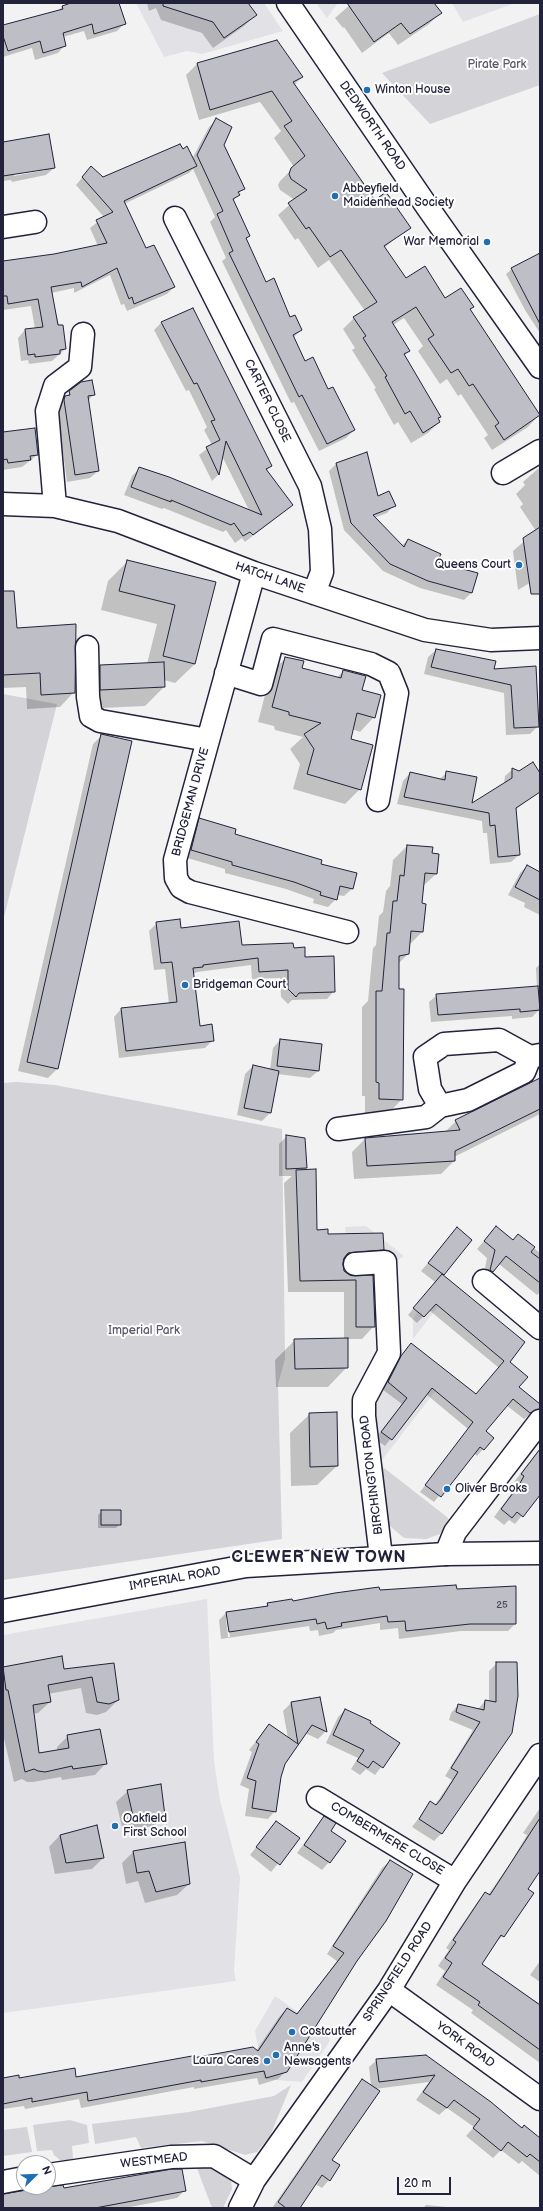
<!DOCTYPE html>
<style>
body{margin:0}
#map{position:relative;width:543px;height:2211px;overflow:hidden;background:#f2f2f3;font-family:"Balsamiq Sans",sans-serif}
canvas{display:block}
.frame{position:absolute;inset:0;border:4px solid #22223b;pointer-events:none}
.north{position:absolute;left:16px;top:2155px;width:40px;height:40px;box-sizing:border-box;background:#fff;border:1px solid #a7a7b1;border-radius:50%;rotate:67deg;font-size:11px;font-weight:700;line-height:16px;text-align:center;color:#22223b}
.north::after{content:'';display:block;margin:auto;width:14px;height:18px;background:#1f6fb2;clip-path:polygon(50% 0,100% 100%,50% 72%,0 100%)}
.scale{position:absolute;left:397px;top:2177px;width:54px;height:18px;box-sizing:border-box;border:2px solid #22223b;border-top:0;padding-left:5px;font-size:12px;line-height:14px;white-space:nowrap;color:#22223b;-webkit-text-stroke:3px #fff;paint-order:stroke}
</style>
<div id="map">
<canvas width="543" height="2211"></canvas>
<div class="frame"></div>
<div class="north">N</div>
<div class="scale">20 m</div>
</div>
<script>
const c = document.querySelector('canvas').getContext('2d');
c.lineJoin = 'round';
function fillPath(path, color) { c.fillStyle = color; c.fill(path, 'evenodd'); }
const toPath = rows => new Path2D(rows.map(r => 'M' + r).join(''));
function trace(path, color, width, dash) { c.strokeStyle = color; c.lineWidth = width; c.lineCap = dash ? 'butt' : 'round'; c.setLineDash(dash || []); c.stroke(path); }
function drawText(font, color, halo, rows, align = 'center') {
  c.font = font + ' "Balsamiq Sans",sans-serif'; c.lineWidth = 4; c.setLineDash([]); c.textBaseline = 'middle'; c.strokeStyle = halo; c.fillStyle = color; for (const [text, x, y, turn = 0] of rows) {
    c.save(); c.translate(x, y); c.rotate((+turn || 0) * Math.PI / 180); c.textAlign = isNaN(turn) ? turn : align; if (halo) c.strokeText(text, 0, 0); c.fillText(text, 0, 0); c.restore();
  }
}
fillPath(toPath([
 [136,3,264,3,283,31,202,54,187,51,164,57],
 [316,3,338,3,327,18],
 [452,3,515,3,463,22],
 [366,1226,404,1256,382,1271,350,1272,345,1227],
 [437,1282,449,1292,413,1339,413,1319],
 [407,1346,447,1376,379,1464,372,1415,377,1389,400,1365],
 [207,1599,214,1761,220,1800,240,1877,234,1971,236,1981,3,2013,3,1635],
 [275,1996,325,2031,330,2041,302,2082,264,2079,255,2031]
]), '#e2e2e6');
fillPath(toPath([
 [540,14,540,85,430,124,382,73],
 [3,694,57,704,3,921],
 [17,1082,55,1085,282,1129,285,1359,278,1384,282,1539,3,1580,3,1083],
 [379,1464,447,1517,449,1520,440,1534,426,1539,404,1538,385,1522],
 [291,2085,270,2136,257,2152,245,2155,202,2141,141,2148,136,2137,95,2144,92,2124,189,2112,274,2096],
 [70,2120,87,2125,89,2143,72,2146,73,2158,67,2161,60,2160,54,2155,52,2150,37,2151,33,2125],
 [27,2127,32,2152,3,2156,3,2130],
 [195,2163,206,2163,225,2173,231,2180,232,2189,223,2208,212,2208]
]), '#d3d3d8');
fillPath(toPath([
 [75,3,118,3,124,24,117,31,87,40,84,31,63,37,65,45,58,53,35,60,32,48,3,57,3,27,58,11,62,7],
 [147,3,247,3,255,15,244,26,213,48,202,33,161,20,156,8,149,11],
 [352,3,433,3,440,13,429,24,398,45,389,33,362,53,344,27,343,28,335,18],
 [197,64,302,77,294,85,375,201,409,227,384,248,406,279,469,310,539,415,528,427,492,450,484,438,488,435,461,394,458,396,447,379,440,384,418,351,423,346,404,318,393,325,409,351,404,356,440,416,437,419,439,422,428,433,411,443,398,422,394,425,374,389,376,388,352,350,355,348,343,329,354,318,365,311,329,260,318,268,298,238,295,240,278,215,295,200,280,190,278,185,280,181,294,167,274,138,281,131,260,102,199,120,186,75],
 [216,120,223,145,243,188,233,201,249,236,246,239,265,283,290,319,301,330,293,338,304,362,328,391,354,430,346,438,319,451,294,402,291,403,222,261,226,258,210,222,215,217,193,169,189,173,124,204,146,250,174,287,167,294,127,311,124,304,121,305,110,275,74,293,74,288,51,293,65,349,52,361,29,364,28,360,21,361,18,338,25,330,35,329,31,306,3,310,3,262,54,255,98,246,90,228,104,217,76,185,91,167,103,178,182,150,192,159,209,127],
 [3,143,54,168,46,175,12,182,11,180,3,181],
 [46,168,46,170,14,176,14,174],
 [540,264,540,333,525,310,506,274,512,269],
 [161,323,271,466,266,471,292,505,245,542,242,538,235,543,226,530,223,532,164,508,162,509,124,495,132,476,139,469,249,510,222,456,219,474,212,481,199,455,212,445,204,430,207,427,189,390,186,391,154,330],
 [70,392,93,395,88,401,98,471,90,478,67,482,57,408],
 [3,433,37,455,22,467,3,470],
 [367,453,377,497,394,505,387,513,374,518,401,546,408,540,471,593,464,600,420,588,383,571,344,530,329,471,336,464],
 [540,467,540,587,533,581,518,590,513,551,536,531,520,507,523,504,516,494,525,485,523,482],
 [127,562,214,583,195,664,175,683,164,680,164,687,145,706,81,709,81,686,100,666,147,664,157,624,101,610,108,581],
 [3,614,74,692,60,707,27,709,26,687,3,688],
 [436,650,493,670,535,667,538,726,530,734,506,735,504,693,424,674,428,657],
 [286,658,301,668,337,678,343,671,361,691,374,717,360,732,352,729,350,740,360,789,345,804,293,789,300,764,290,749,303,737,275,730,274,726,258,722,271,672],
 [102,735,57,1069,48,1078,18,1071,93,744],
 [513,769,519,772,540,774,540,791,515,810,519,855,511,862,490,864,487,833,483,833,482,821,397,804,403,781,410,773,439,780,447,772,471,805,504,784,505,776],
 [200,819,234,834,320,865,356,874,352,889,344,896,337,895,336,899,328,907,313,903,314,899,286,889,225,873,225,869,184,857,192,827],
 [407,846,431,854,436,874,422,887,420,904,422,932,409,945,408,954,398,964,402,1099,388,1114,365,1113,365,1096,362,1096,362,1007,368,1001,373,948,376,945,379,916,383,912,386,891,390,886,393,860],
 [527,866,540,873,540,915,524,907,525,903,508,895,520,873],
 [157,923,241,946,293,949,304,958,334,991,327,999,292,1000,288,1004,281,997,280,978,252,979,251,965,197,972,193,974,199,1027,213,1040,205,1048,119,1058,114,1017,121,1009,169,1004,165,969,154,970,149,931],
 [540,964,540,993,538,993,539,1010,532,1017,512,1019,512,1016,431,1022,429,1002,437,995,537,987,536,968],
 [280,1040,318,1071,310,1078,277,1074,270,1113,262,1121,237,1115,245,1074,253,1066,270,1070,273,1048],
 [540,1079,540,1114,454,1157,454,1161,441,1174,354,1179,352,1152,365,1139,444,1133,456,1121],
 [287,1136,306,1168,303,1171,316,1231,327,1235,383,1249,371,1261,342,1263,349,1276,372,1276,374,1326,362,1339,347,1339,347,1367,328,1387,276,1387,275,1360,295,1340,344,1339,344,1292,288,1292,284,1183,292,1176,279,1176,279,1144],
 [457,1229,471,1240,442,1275,508,1362,518,1387,540,1407,524,1419,506,1405,484,1431,483,1449,477,1456,474,1453,434,1502,420,1492,468,1429,426,1394,385,1446,375,1439,402,1404,382,1389,395,1364,411,1344,476,1395,499,1368,429,1310,417,1323,408,1315,435,1282,421,1271],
 [489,1235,512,1241,518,1235,540,1253,540,1292,537,1295,499,1264,485,1279,483,1278,487,1258,477,1249],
 [336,1413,337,1466,317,1485,291,1486,290,1433,310,1414],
 [540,1448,540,1493,515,1524,509,1520,504,1525,494,1517,511,1494,517,1484,514,1482],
 [102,1511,120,1524,116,1528,98,1528,98,1515],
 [456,1590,515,1624,508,1631,461,1631,399,1639,398,1628,380,1630,380,1623,336,1630,333,1633,319,1636,318,1630,310,1631,309,1626,221,1639,219,1620,226,1613,265,1607,268,1604,379,1591],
 [226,1618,228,1618,230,1637,228,1637],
 [61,1658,63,1670,113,1664,118,1700,106,1712,97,1715,86,1713,81,1688,48,1694,50,1702,38,1713,33,1714,38,1755,57,1751,57,1747,68,1736,106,1763,95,1775,62,1780,61,1777,33,1782,27,1782,22,1779,14,1782,3,1734,3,1668],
 [497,1663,516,1663,442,1833,434,1841,412,1827,430,1803,435,1805,452,1780,445,1776,473,1730,449,1720,451,1713,458,1705,478,1709,485,1701,489,1702,489,1671],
 [319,1698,325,1732,318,1739,305,1733,284,1764,280,1777,275,1811,268,1819,245,1816,249,1789,240,1785,252,1752,249,1750,269,1725,288,1738,283,1711,291,1703],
 [345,1710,399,1744,375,1775,366,1769,360,1775,351,1769,358,1758,326,1743,338,1717],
 [128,1791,164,1815,153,1826,123,1831,116,1802],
 [540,1808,540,1869,527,1889,533,1893,503,1936,494,1943,481,1964,540,2004,540,2063,471,2013,473,2010,436,1985,445,1971,438,1966,449,1950,446,1948,478,1901,485,1894,488,1895,509,1865,527,1835,523,1833],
 [324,1817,329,1831,329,1862,322,1870,297,1853],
 [276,1822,298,1839,271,1872,250,1855],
 [60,1835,103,1858,92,1869,55,1874,49,1847],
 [133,1852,189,1884,177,1895,145,1903,138,1881,126,1884,122,1863],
 [390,1861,286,2071,278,2079,259,2085,257,2078,194,2089,194,2087,81,2108,79,2099,25,2109,24,2106,3,2109,3,2079,76,2078,192,2059,256,2051,279,2017,287,2009,296,2015,337,1961,327,1954,382,1868],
 [540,1961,540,1982,530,1975],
 [425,2056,521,2129,524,2126,540,2139,540,2176,522,2161,519,2164,501,2150,493,2158,466,2136,474,2127,447,2108,439,2115,416,2100,429,2082,375,2089,331,2160,329,2180,322,2188,315,2184,299,2208,272,2208,355,2088,362,2080,371,2086,369,2067,377,2060],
 [63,2189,185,2190,177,2198,125,2208,3,2208,3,2195],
 [426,2205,447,2207,423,2208]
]), '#0003');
const building = toPath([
 [71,3,119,3,126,24,94,34,92,24,63,33,66,46,43,53,40,41,8,51,3,36,3,25,63,9,62,6,71,3],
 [163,3,248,3,257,15,224,38,213,22,163,6,163,3],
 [347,3,434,3,442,13,410,34,401,23,374,42,347,3],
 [277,40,303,77,293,82,375,200,386,192,411,228,384,246,406,278,425,266,445,298,461,288,474,307,470,309,540,415,504,440,495,426,499,423,473,384,469,386,458,369,451,373,428,339,434,335,416,307,392,322,410,351,404,354,441,417,438,418,440,422,423,433,410,411,405,414,385,377,387,376,363,338,366,336,353,317,377,302,341,250,330,257,309,227,306,229,288,203,307,190,291,179,289,174,291,168,305,156,284,126,292,121,272,91,210,110,197,63,277,40],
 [216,118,232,127,224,145,245,189,238,192,240,195,233,199,250,236,246,238,266,282,274,278,290,317,295,315,302,330,293,335,305,361,313,357,328,389,333,387,355,430,327,444,302,395,299,397,229,253,233,251,217,214,223,211,197,155,216,118],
 [49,134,55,168,3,176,3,142,49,134],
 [180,144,183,149,187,146,197,166,124,201,146,248,154,245,175,287,134,304,132,297,129,299,117,268,82,287,81,282,51,287,58,325,63,325,66,349,60,350,60,354,35,357,35,354,28,355,25,329,43,327,38,299,8,304,7,296,3,296,3,261,54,254,107,243,96,220,113,212,82,177,91,166,103,177,180,144],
 [540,253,540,324,511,268,540,253],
 [193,308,272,466,266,469,293,505,253,535,250,532,243,536,234,523,231,525,171,500,171,502,131,487,139,467,169,477,262,515,226,441,219,475,206,447,220,440,211,421,215,420,197,383,194,384,161,322,193,308],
 [92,380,95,395,88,396,99,471,75,475,64,400,65,396,70,395,69,391,81,382,92,380],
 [35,428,38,455,30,456,31,460,8,463,7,459,3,460,3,432,35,428],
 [367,452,378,496,389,491,396,506,373,515,404,547,408,539,441,554,437,562,478,573,472,593,428,581,390,564,351,523,336,463,367,452],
 [540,527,540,594,531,594,523,538,540,527],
 [127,560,216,582,195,664,163,656,175,605,119,591,127,560],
 [3,591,14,591,17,628,76,624,75,693,41,695,40,673,3,675,3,591],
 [436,649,496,661,494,669,536,666,539,727,514,728,511,685,431,667,436,649],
 [285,657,304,661,302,668,341,678,343,670,366,676,362,690,381,695,375,718,357,713,351,739,373,745,361,790,307,774,314,749,304,734,321,723,289,715,289,712,272,707,285,657],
 [164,662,165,687,100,690,100,665,164,662],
 [101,734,132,741,58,1069,27,1062,101,734],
 [533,762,540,773,540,792,516,808,520,855,498,857,495,825,490,826,489,813,404,797,410,772,445,780,446,771,477,777,472,803,512,778,512,768,519,771,533,762],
 [199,818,236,829,235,834,322,860,321,864,357,873,353,889,340,886,337,900,320,895,321,892,294,882,232,865,232,862,191,850,199,818],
 [407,845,433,847,432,853,439,854,437,874,425,873,422,903,426,904,423,932,411,931,409,954,399,956,399,989,404,989,403,1100,379,1099,379,1083,376,1082,376,991,382,991,387,933,390,933,393,901,397,901,400,875,404,876,407,845],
 [527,865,540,872,540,900,515,887,527,865],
 [180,919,181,928,239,921,242,945,293,943,294,948,305,947,305,957,334,956,335,992,299,993,296,997,288,989,288,970,259,972,258,958,203,965,203,967,193,968,200,1026,212,1024,214,1041,126,1051,121,1008,177,1002,172,962,161,963,156,922,180,919],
 [538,986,540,1010,520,1012,520,1009,438,1015,436,994,538,986],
 [280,1039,322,1044,319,1071,277,1066,280,1039],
 [253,1065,279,1071,271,1113,244,1108,253,1065],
 [540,1078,540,1109,455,1151,455,1161,367,1166,365,1138,460,1130,455,1120,540,1078],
 [286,1135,305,1138,307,1168,286,1169,286,1135],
 [316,1169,317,1230,328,1229,328,1234,383,1233,384,1250,348,1253,344,1258,343,1264,344,1271,350,1275,373,1275,375,1327,356,1327,356,1280,300,1281,296,1170,316,1169],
 [496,1226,513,1240,518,1234,535,1247,531,1252,540,1259,540,1283,506,1256,493,1272,490,1270,495,1250,484,1241,496,1226],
 [457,1227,472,1240,444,1275,428,1263,457,1227],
 [442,1274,525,1342,510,1362,528,1377,519,1387,540,1404,540,1409,530,1413,513,1399,486,1431,494,1438,484,1450,480,1447,441,1497,425,1485,473,1422,432,1388,392,1440,381,1432,407,1398,388,1382,401,1356,411,1343,476,1394,504,1361,436,1304,424,1317,413,1308,442,1274],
 [348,1338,348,1368,295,1369,294,1339,348,1338],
 [337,1412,338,1466,310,1467,309,1413,337,1412],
 [540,1449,540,1495,523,1517,517,1512,512,1518,501,1509,519,1485,524,1476,521,1474,540,1449],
 [101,1510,121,1510,121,1525,101,1525,101,1510],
 [456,1585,457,1589,516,1586,516,1624,470,1624,406,1631,405,1621,388,1622,387,1616,341,1623,342,1626,327,1629,325,1622,317,1624,316,1619,229,1632,226,1612,268,1606,267,1603,292,1599,293,1601,335,1593,379,1587,380,1590,456,1585],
 [62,1656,64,1669,114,1663,119,1700,109,1704,97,1702,92,1677,48,1685,51,1702,33,1705,39,1753,69,1748,67,1735,100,1729,107,1764,73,1769,72,1766,45,1772,38,1771,34,1769,25,1772,8,1690,6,1690,3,1667,62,1656],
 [496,1662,517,1662,518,1696,512,1733,442,1834,419,1819,430,1801,436,1805,441,1799,458,1772,451,1768,480,1722,456,1712,458,1704,484,1710,485,1700,496,1702,496,1662],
 [320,1697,327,1732,312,1725,285,1764,281,1777,276,1812,252,1808,256,1781,247,1778,259,1744,256,1742,269,1724,298,1744,291,1702,320,1697],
 [345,1709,371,1721,370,1723,400,1743,383,1768,373,1761,368,1768,357,1761,364,1750,333,1735,345,1709],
 [161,1784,165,1816,134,1820,127,1790,161,1784],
 [324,1816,336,1823,331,1831,346,1841,330,1863,304,1845,324,1816],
 [540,1818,540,1871,528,1889,534,1893,504,1937,501,1935,482,1964,540,2005,540,2050,478,2005,480,2002,443,1977,452,1963,445,1958,456,1942,453,1940,485,1892,490,1895,540,1818],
 [276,1821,300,1838,280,1865,256,1847,276,1821],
 [97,1825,104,1858,66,1863,60,1835,97,1825],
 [185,1842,190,1884,156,1892,149,1871,137,1873,133,1851,185,1842],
 [390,1860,413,1874,386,1921,357,1961,287,2072,266,2078,264,2071,201,2082,201,2080,88,2101,87,2092,32,2102,32,2098,3,2104,3,2078,19,2075,19,2078,75,2068,76,2077,192,2056,193,2058,253,2047,258,2051,287,2008,297,2014,344,1953,333,1946,390,1860],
 [426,2055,491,2102,522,2128,524,2125,540,2138,540,2162,530,2154,527,2157,508,2142,501,2151,473,2128,480,2119,454,2100,447,2108,423,2092,435,2075,379,2082,376,2059,426,2055],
 [362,2079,380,2091,332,2160,340,2165,330,2181,322,2175,300,2208,286,2208,278,2202,362,2079],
 [172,2169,182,2169,186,2191,95,2208,3,2208,3,2194,44,2187,63,2185,64,2188,172,2169]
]);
fillPath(building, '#bebec6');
trace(building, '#22223b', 1);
const minor = toPath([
 [175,218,310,486,320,529,322,572,314,593],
 [3,227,35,222],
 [503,473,540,451],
 [3,504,55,506,118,521,254,573,425,630,491,640,540,638],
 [55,506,47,411,55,386,80,367,83,334],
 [254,573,175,860,176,878,181,887,190,892,347,932],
 [87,647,88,697,91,716,100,721,208,740],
 [226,673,261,684,273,639,371,664,389,673,397,693,378,800],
 [530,1057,524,1072,468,1100,440,1106,430,1089,425,1057,444,1044,499,1040,530,1057,540,1055],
 [338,1129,426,1117,440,1106],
 [355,1264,385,1262,389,1353,364,1400,364,1416,381,1557],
 [484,1281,540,1328],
 [446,1554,455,1532,540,1421],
 [318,1798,455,1881],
 [389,1990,540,2099],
 [48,2175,171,2157,214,2156,254,2180],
 [3,2182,24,2178],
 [240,2208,254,2180,389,1990,455,1881,540,1755]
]);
const major = toPath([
 [288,3,428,208,540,367],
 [3,1611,246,1566,446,1554,540,1553]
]);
trace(minor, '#22223b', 25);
trace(major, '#22223b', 25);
trace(minor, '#fff', 22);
trace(major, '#fff', 22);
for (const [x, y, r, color] of [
 [367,90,4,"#1f6fb2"],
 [335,196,4,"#1f6fb2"],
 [487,242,4,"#1f6fb2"],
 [519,565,4,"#1f6fb2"],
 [185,985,4,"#1f6fb2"],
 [447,1489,4,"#1f6fb2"],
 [115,1826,4,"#1f6fb2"],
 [292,2032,4,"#1f6fb2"],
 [276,2055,4,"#1f6fb2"],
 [267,2061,4,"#1f6fb2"]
]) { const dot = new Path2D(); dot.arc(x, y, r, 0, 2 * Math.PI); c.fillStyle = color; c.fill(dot); trace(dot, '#fff', 1.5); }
drawText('10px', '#49495e', null, [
 ["25",502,1605]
]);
drawText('12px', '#57576a', '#fff', [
 ["Pirate Park",497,65],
 ["Imperial Park",144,1331]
]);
drawText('12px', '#22223b', '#fff', [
 ["Winton House",375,90],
 ["Abbeyfield",343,189],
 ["Maidenhead Society",343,203],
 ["War Memorial",479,242,"right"],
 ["Queens Court",511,565,"right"],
 ["Bridgeman Court",193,985],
 ["Oliver Brooks",455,1489],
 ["Oakfield",123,1819],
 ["First School",123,1833],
 ["Costcutter",300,2032],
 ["Anne's",284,2048],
 ["Newsagents",284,2062],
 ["Laura Cares",259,2061,"right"]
], 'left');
drawText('12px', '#22223b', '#fff', [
 ["DEDWORTH ROAD",372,126,55],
 ["CARTER CLOSE",267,401,64],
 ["HATCH LANE",270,578,19],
 ["BRIDGEMAN DRIVE",191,802,-75],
 ["BIRCHINGTON ROAD",372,1475,-97],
 ["IMPERIAL ROAD",175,1579,-10],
 ["COMBERMERE CLOSE",387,1839,31],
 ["SPRINGFIELD ROAD",398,1972,-57],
 ["YORK ROAD",465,2045,36],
 ["WESTMEAD",154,2161,-6]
]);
c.letterSpacing = '1px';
drawText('bold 16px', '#22223b', '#fff', [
 ["CLEWER NEW TOWN",319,1558]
]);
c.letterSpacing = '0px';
</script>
